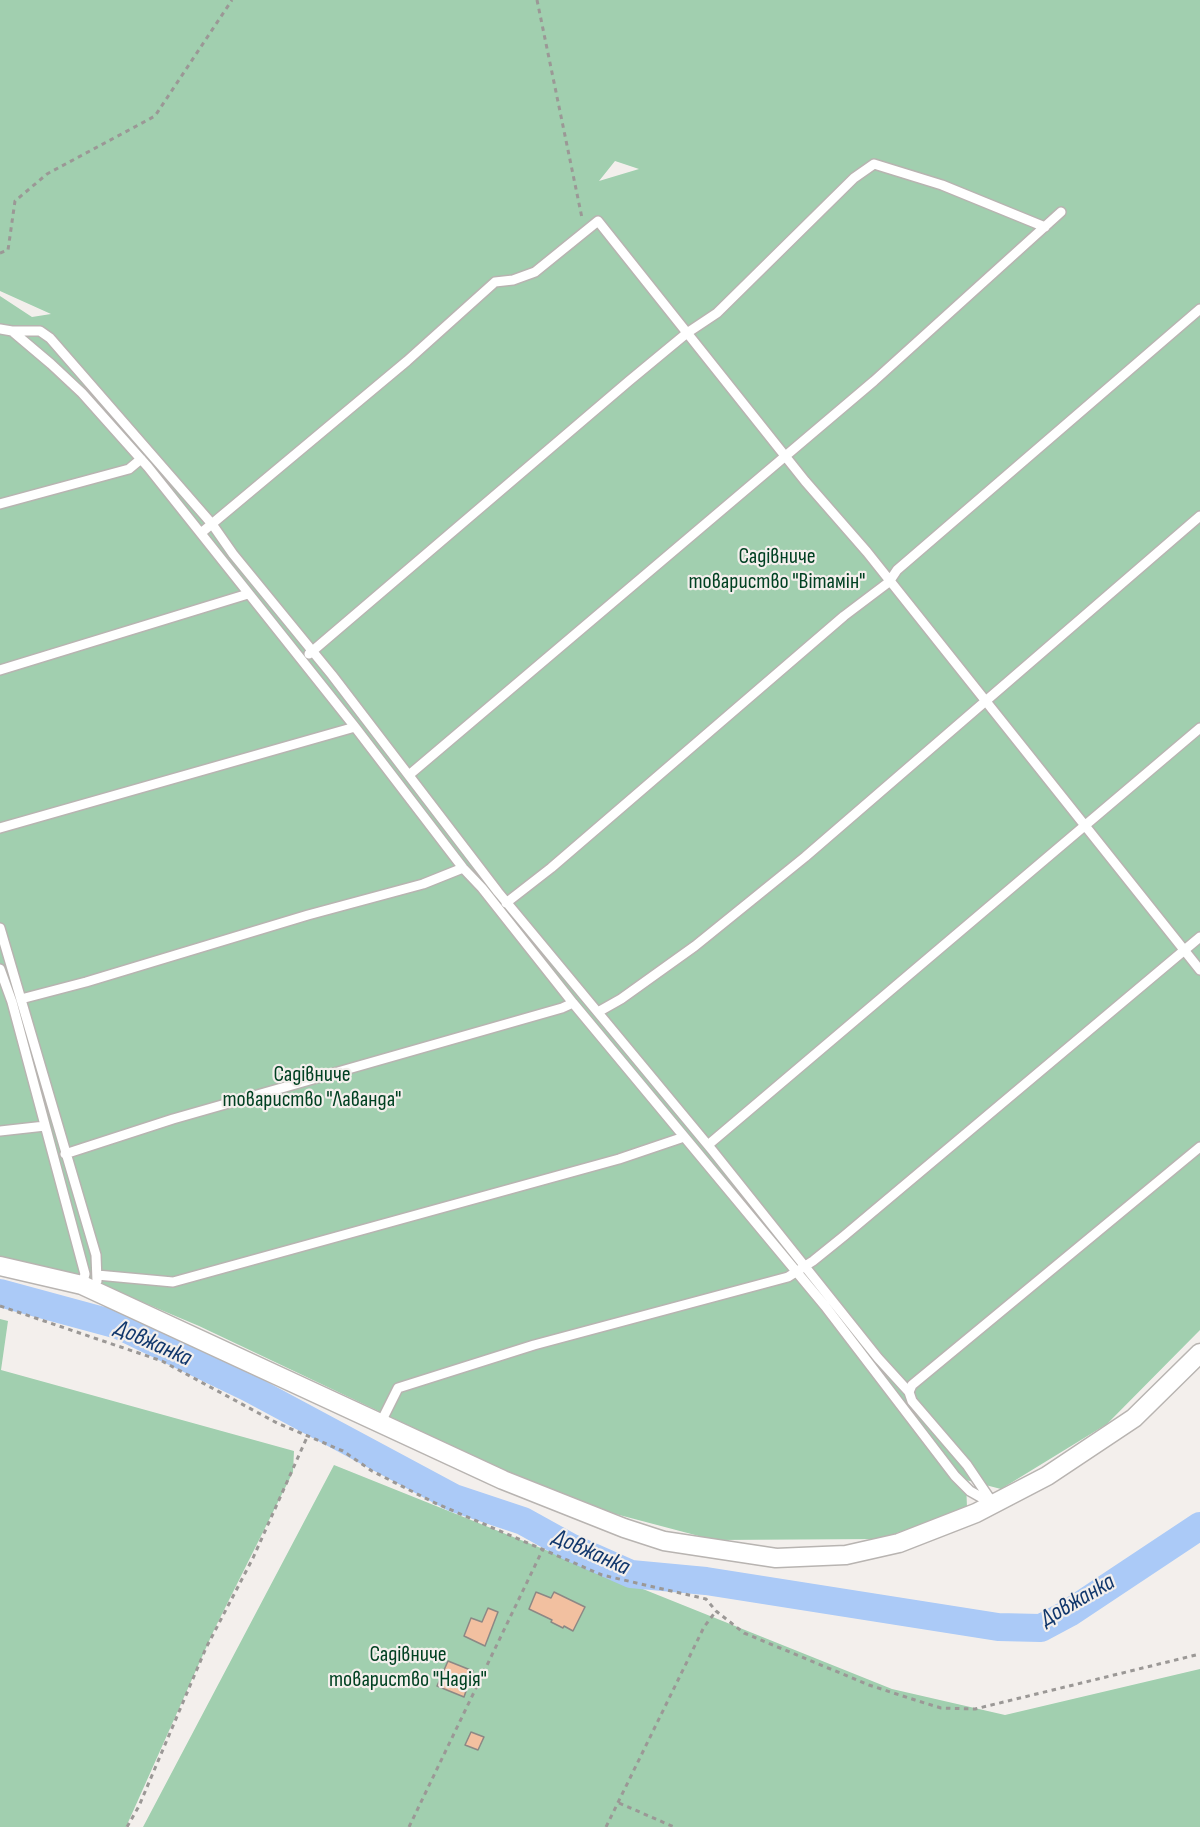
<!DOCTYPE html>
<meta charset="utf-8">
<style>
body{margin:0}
canvas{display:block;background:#f3efec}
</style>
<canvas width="1200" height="1827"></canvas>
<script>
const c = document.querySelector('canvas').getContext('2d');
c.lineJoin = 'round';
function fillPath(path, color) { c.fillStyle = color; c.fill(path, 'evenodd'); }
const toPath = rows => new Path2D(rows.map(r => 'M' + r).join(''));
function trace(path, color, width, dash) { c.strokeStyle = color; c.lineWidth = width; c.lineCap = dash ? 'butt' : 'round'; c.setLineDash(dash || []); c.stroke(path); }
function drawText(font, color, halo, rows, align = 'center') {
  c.font = font + ' "Sofia Sans Condensed",sans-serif'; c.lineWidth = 4.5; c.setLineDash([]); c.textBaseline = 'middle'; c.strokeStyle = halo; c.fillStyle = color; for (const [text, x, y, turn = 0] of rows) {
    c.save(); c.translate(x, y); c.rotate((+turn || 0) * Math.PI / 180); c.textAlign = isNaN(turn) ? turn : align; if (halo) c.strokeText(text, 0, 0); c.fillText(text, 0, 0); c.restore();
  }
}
fillPath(toPath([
 [0,0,1200,0,1200,1330,1107,1424,1001,1489,966,1480,967,1508,880,1539,714,1540,570,1502,199,1326,90,1280,0,1256,0,296,32,317,51,314,0,291],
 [615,161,639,169,599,181],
 [0,1319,8,1321,1,1370,294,1451,293,1472,214,1630,126,1827,0,1827],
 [334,1465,892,1689,1005,1715,1200,1669,1200,1827,143,1827]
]), '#a1cfaf');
trace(toPath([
 [0,1293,118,1325,249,1388,454,1498,523,1521,570,1547,631,1574,706,1581,998,1627,1041,1628,1069,1613,1200,1526]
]), '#abcaf7', 28);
const building = toPath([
 [536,1592,551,1598,554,1592,585,1607,573,1631,564,1626,563,1628,551,1622,552,1620,529,1609,536,1592],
 [488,1608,498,1612,485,1646,464,1636,471,1618,482,1622,488,1608],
 [448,1661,473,1671,464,1697,437,1686,448,1661],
 [471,1732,484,1737,478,1750,465,1745,471,1732]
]);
fillPath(building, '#f2c0a0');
trace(building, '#8c8885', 1.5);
const lane = toPath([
 [0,329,12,331,51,364,82,393,148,467,355,727,463,868,482,888,573,1003,825,1306,955,1476,970,1491,993,1504],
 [12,331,40,331,50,338,212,524,233,554,332,675,498,892,712,1150,878,1358,909,1392],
 [0,504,129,469,141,459],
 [201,533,407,361,495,282,513,280,535,272,598,221,805,481,867,552,1200,970],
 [309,654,629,381,687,333,717,313,854,178,874,164,942,185,1045,227],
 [0,670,248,594],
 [409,775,874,381,1061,212],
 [0,828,355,727],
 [506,903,551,868,844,616,889,582,897,570,1200,309],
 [0,928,96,1255,97,1281],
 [0,969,12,1002,85,1274,82,1285],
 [21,999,86,982,308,915,423,884,463,868],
 [598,1012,621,999,695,946,805,857,1200,516],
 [0,1131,45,1126],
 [708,1145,1200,728],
 [65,1154,173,1119,562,1008,573,1003],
 [97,1275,173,1282,619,1159,684,1137],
 [381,1422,398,1388,534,1345,788,1277,813,1261,844,1236,1200,937],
 [992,1502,967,1465,912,1401,909,1392,912,1385,1200,1147]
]);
const street = toPath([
 [0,1266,82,1285,503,1480,624,1528,664,1541,776,1558,846,1555,899,1543,976,1513,1047,1476,1134,1418,1200,1353]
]);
trace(lane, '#b8b4b1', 12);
trace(street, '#b8b4b1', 21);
trace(toPath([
 [537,0,582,218],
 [0,253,8,250,15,201,47,174,155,116,232,0],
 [0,1306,162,1361,277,1423,343,1451,372,1471,435,1503,602,1575,706,1599,716,1611,744,1633,869,1685,915,1700,941,1708,975,1709,1200,1654],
 [619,1803,674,1827],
 [127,1827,139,1806,206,1648,253,1558,308,1435],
 [409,1827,543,1549],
 [606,1827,704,1627,716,1611]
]), '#9b9896', 3, [4.5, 4.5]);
trace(lane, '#fff', 9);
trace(street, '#fff', 18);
drawText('22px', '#004122', '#f3efec', [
 ["Садівниче",777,557],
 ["товариство \"Вітамін\"",777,582],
 ["Садівниче",312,1075],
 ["товариство \"Лаванда\"",312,1100],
 ["Садівниче",408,1655],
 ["товариство \"Надія\"",408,1680]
]);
drawText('italic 24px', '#11376c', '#f3efec', [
 ["Довжанка",153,1344,24],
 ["Довжанка",591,1553,24],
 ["Довжанка",1078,1601,-30]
]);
</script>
